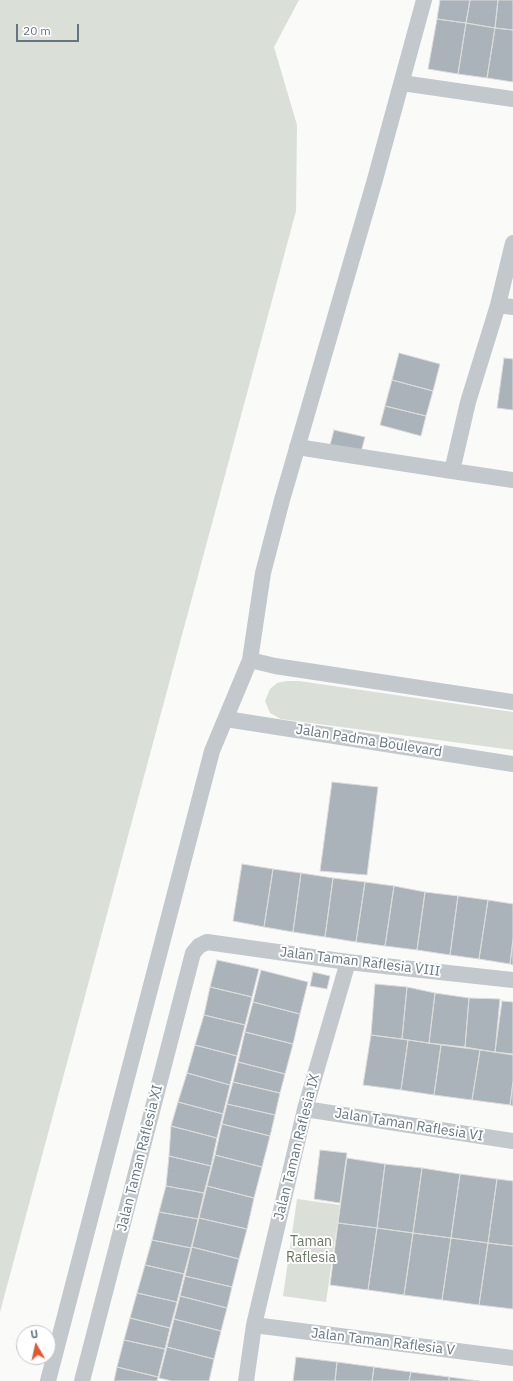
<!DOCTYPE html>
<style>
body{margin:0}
#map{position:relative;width:513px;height:1381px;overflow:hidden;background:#fafaf8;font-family:"IBM Plex Sans",sans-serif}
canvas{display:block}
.north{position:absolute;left:16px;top:1325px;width:40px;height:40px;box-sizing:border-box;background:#fff;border:1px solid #c1c8cd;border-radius:50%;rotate:351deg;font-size:11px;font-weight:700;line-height:16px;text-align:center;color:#657683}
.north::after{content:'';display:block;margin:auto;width:14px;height:18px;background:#e4572e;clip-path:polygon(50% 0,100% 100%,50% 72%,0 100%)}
.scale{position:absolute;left:16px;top:24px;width:63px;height:18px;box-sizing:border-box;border:2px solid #657683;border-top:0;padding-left:5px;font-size:12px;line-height:14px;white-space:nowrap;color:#657683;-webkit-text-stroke:3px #fff;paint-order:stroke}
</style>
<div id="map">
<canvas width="513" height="1381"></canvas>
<div class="north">U</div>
<div class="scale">20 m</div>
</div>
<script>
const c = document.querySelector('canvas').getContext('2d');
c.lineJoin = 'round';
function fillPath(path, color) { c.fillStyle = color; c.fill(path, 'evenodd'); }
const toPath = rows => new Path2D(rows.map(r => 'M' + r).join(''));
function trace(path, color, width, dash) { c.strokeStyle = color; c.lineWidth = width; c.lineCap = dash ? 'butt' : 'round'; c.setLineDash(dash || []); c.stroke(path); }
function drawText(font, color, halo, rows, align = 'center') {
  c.font = font + ' "IBM Plex Sans",sans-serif'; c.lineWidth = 4; c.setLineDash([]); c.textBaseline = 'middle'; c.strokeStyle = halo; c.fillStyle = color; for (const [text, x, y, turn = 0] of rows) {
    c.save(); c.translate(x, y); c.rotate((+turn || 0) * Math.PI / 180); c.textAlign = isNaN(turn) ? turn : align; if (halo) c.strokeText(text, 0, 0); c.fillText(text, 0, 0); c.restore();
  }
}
fillPath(toPath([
 [0,0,299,0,274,47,297,125,296,211,0,1312],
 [287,681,299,681,513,712,513,750,281,719,270,713,265,701,270,689,277,683],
 [297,1199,340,1205,326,1302,283,1296]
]), '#dadfd7');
const building = toPath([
 [440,0,470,0,466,23,437,19,440,0],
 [470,0,498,0,495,28,466,23,470,0],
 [498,0,513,0,513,30,495,28,498,0],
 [437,19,466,23,458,74,428,69,437,19],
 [466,23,495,28,487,78,458,74,466,23],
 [495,28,513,30,513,82,487,78,495,28],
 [399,353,440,364,433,391,392,380,399,353],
 [504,358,513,359,513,410,497,408,504,358],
 [392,380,433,391,426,416,385,406,392,380],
 [385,406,426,416,421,436,380,425,385,406],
 [334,430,365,437,361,452,330,445,334,430],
 [332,782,378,787,367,875,320,871,332,782],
 [242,864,273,869,264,927,233,921,242,864],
 [273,869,301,873,293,932,264,927,273,869],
 [301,873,333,878,325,937,293,932,301,873],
 [333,878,365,882,356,942,325,937,333,878],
 [365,882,394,886,385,946,356,942,365,882],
 [394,886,425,892,417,950,385,946,394,886],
 [425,892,458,896,450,955,417,950,425,892],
 [458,896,488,900,479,959,450,955,458,896],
 [488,900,513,904,513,940,510,964,479,959,488,900],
 [513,940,513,965,510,964,513,940],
 [217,960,259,969,252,997,210,987,217,960],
 [261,970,308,982,300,1014,253,1002,261,970],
 [313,972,330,976,327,989,310,986,313,972],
 [375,984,407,987,402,1039,371,1035,375,984],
 [210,987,252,997,245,1025,204,1015,210,987],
 [407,987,435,993,429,1043,402,1039,407,987],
 [435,993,469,998,465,1047,429,1043,435,993],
 [469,998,500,999,495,1052,465,1047,469,998],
 [502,1001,513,1002,513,1054,495,1052,502,1001],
 [253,1002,300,1014,293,1044,245,1032,253,1002],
 [204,1015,245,1025,237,1056,195,1045,204,1015],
 [245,1032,293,1044,285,1074,238,1062,245,1032],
 [371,1035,408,1040,401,1090,363,1085,371,1035],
 [408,1040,441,1045,434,1095,401,1090,408,1040],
 [195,1045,237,1056,230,1085,187,1073,195,1045],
 [441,1045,480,1050,472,1100,434,1095,441,1045],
 [480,1050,513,1055,513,1082,510,1105,472,1100,480,1050],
 [238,1062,285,1074,280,1093,233,1082,238,1062],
 [187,1073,230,1085,223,1114,178,1102,187,1073],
 [233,1082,280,1093,275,1115,227,1104,233,1082],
 [513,1082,513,1106,510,1105,513,1082],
 [178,1102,223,1114,217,1138,171,1126,178,1102],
 [227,1104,275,1115,270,1136,222,1124,227,1104],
 [222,1124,270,1136,262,1167,215,1155,222,1124],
 [171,1126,217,1138,211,1166,169,1156,171,1126],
 [320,1150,347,1153,340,1203,314,1199,320,1150],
 [215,1155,262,1167,254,1198,207,1186,215,1155],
 [169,1156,211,1166,204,1193,166,1186,169,1156],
 [347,1158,385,1164,377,1228,338,1223,347,1158],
 [385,1164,422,1168,413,1233,377,1228,385,1164],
 [422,1168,460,1174,451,1238,413,1233,422,1168],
 [460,1174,497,1179,488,1243,451,1238,460,1174],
 [497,1179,513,1181,513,1246,488,1243,497,1179],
 [166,1186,204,1193,198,1219,159,1212,166,1186],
 [207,1186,254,1198,247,1229,199,1218,207,1186],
 [159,1212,198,1219,191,1248,152,1240,159,1212],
 [199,1218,247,1229,239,1259,192,1247,199,1218],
 [338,1223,377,1228,368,1290,330,1285,338,1223],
 [377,1228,413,1233,404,1295,368,1290,377,1228],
 [413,1233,451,1238,442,1300,404,1295,413,1233],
 [451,1238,488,1243,479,1305,442,1300,451,1238],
 [152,1240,191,1248,184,1274,145,1265,152,1240],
 [488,1243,513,1246,513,1309,479,1305,488,1243],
 [192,1247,239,1259,232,1287,185,1276,192,1247],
 [145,1265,184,1274,177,1302,137,1293,145,1265],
 [185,1276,232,1287,227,1308,180,1296,185,1276],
 [137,1293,177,1302,170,1328,130,1318,137,1293],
 [180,1296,227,1308,221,1331,174,1319,180,1296],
 [130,1318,170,1328,165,1349,124,1340,130,1318],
 [174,1319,221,1331,214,1359,167,1347,174,1319],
 [124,1340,165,1349,158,1377,117,1367,124,1340],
 [167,1347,214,1359,209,1381,172,1381,159,1378,167,1347],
 [296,1357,337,1362,335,1381,293,1381,296,1357],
 [337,1362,374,1367,372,1381,335,1381,337,1362],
 [117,1367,158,1377,157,1381,114,1381,117,1367],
 [374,1367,411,1372,409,1381,372,1381,374,1367],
 [411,1372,449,1377,449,1381,409,1381,411,1372],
 [449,1377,479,1381,449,1381,449,1377]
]);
fillPath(building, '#aab3b9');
trace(building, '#dcdcda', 1);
trace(toPath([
 [402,83,513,99],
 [498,305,513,307],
 [297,447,452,471,468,402,498,305,513,243],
 [452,471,513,480],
 [250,660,275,666,513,702],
 [226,719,513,764],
 [305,1109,513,1141],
 [254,1325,513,1358],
 [48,1381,212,751,250,660,263,573,282,500,374,183,424,0],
 [82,1381,193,953,199,946,207,942,348,962,513,980],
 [246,1381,254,1325,305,1109,348,962]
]), '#c3c8cc', 16);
drawText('14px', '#657683', '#fff', [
 ["Jalan Padma Boulevard",369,741,9],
 ["Jalan Taman Raflesia VIII",360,962,7],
 ["Jalan Taman Raflesia VI",409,1125,9],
 ["Jalan Taman Raflesia IX",297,1147,-76],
 ["Jalan Taman Raflesia XI",140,1158,-76],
 ["Jalan Taman Raflesia V",383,1342,7]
]);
drawText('14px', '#687a64', '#fff', [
 ["Taman",311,1242],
 ["Raflesia",311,1258]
]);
</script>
